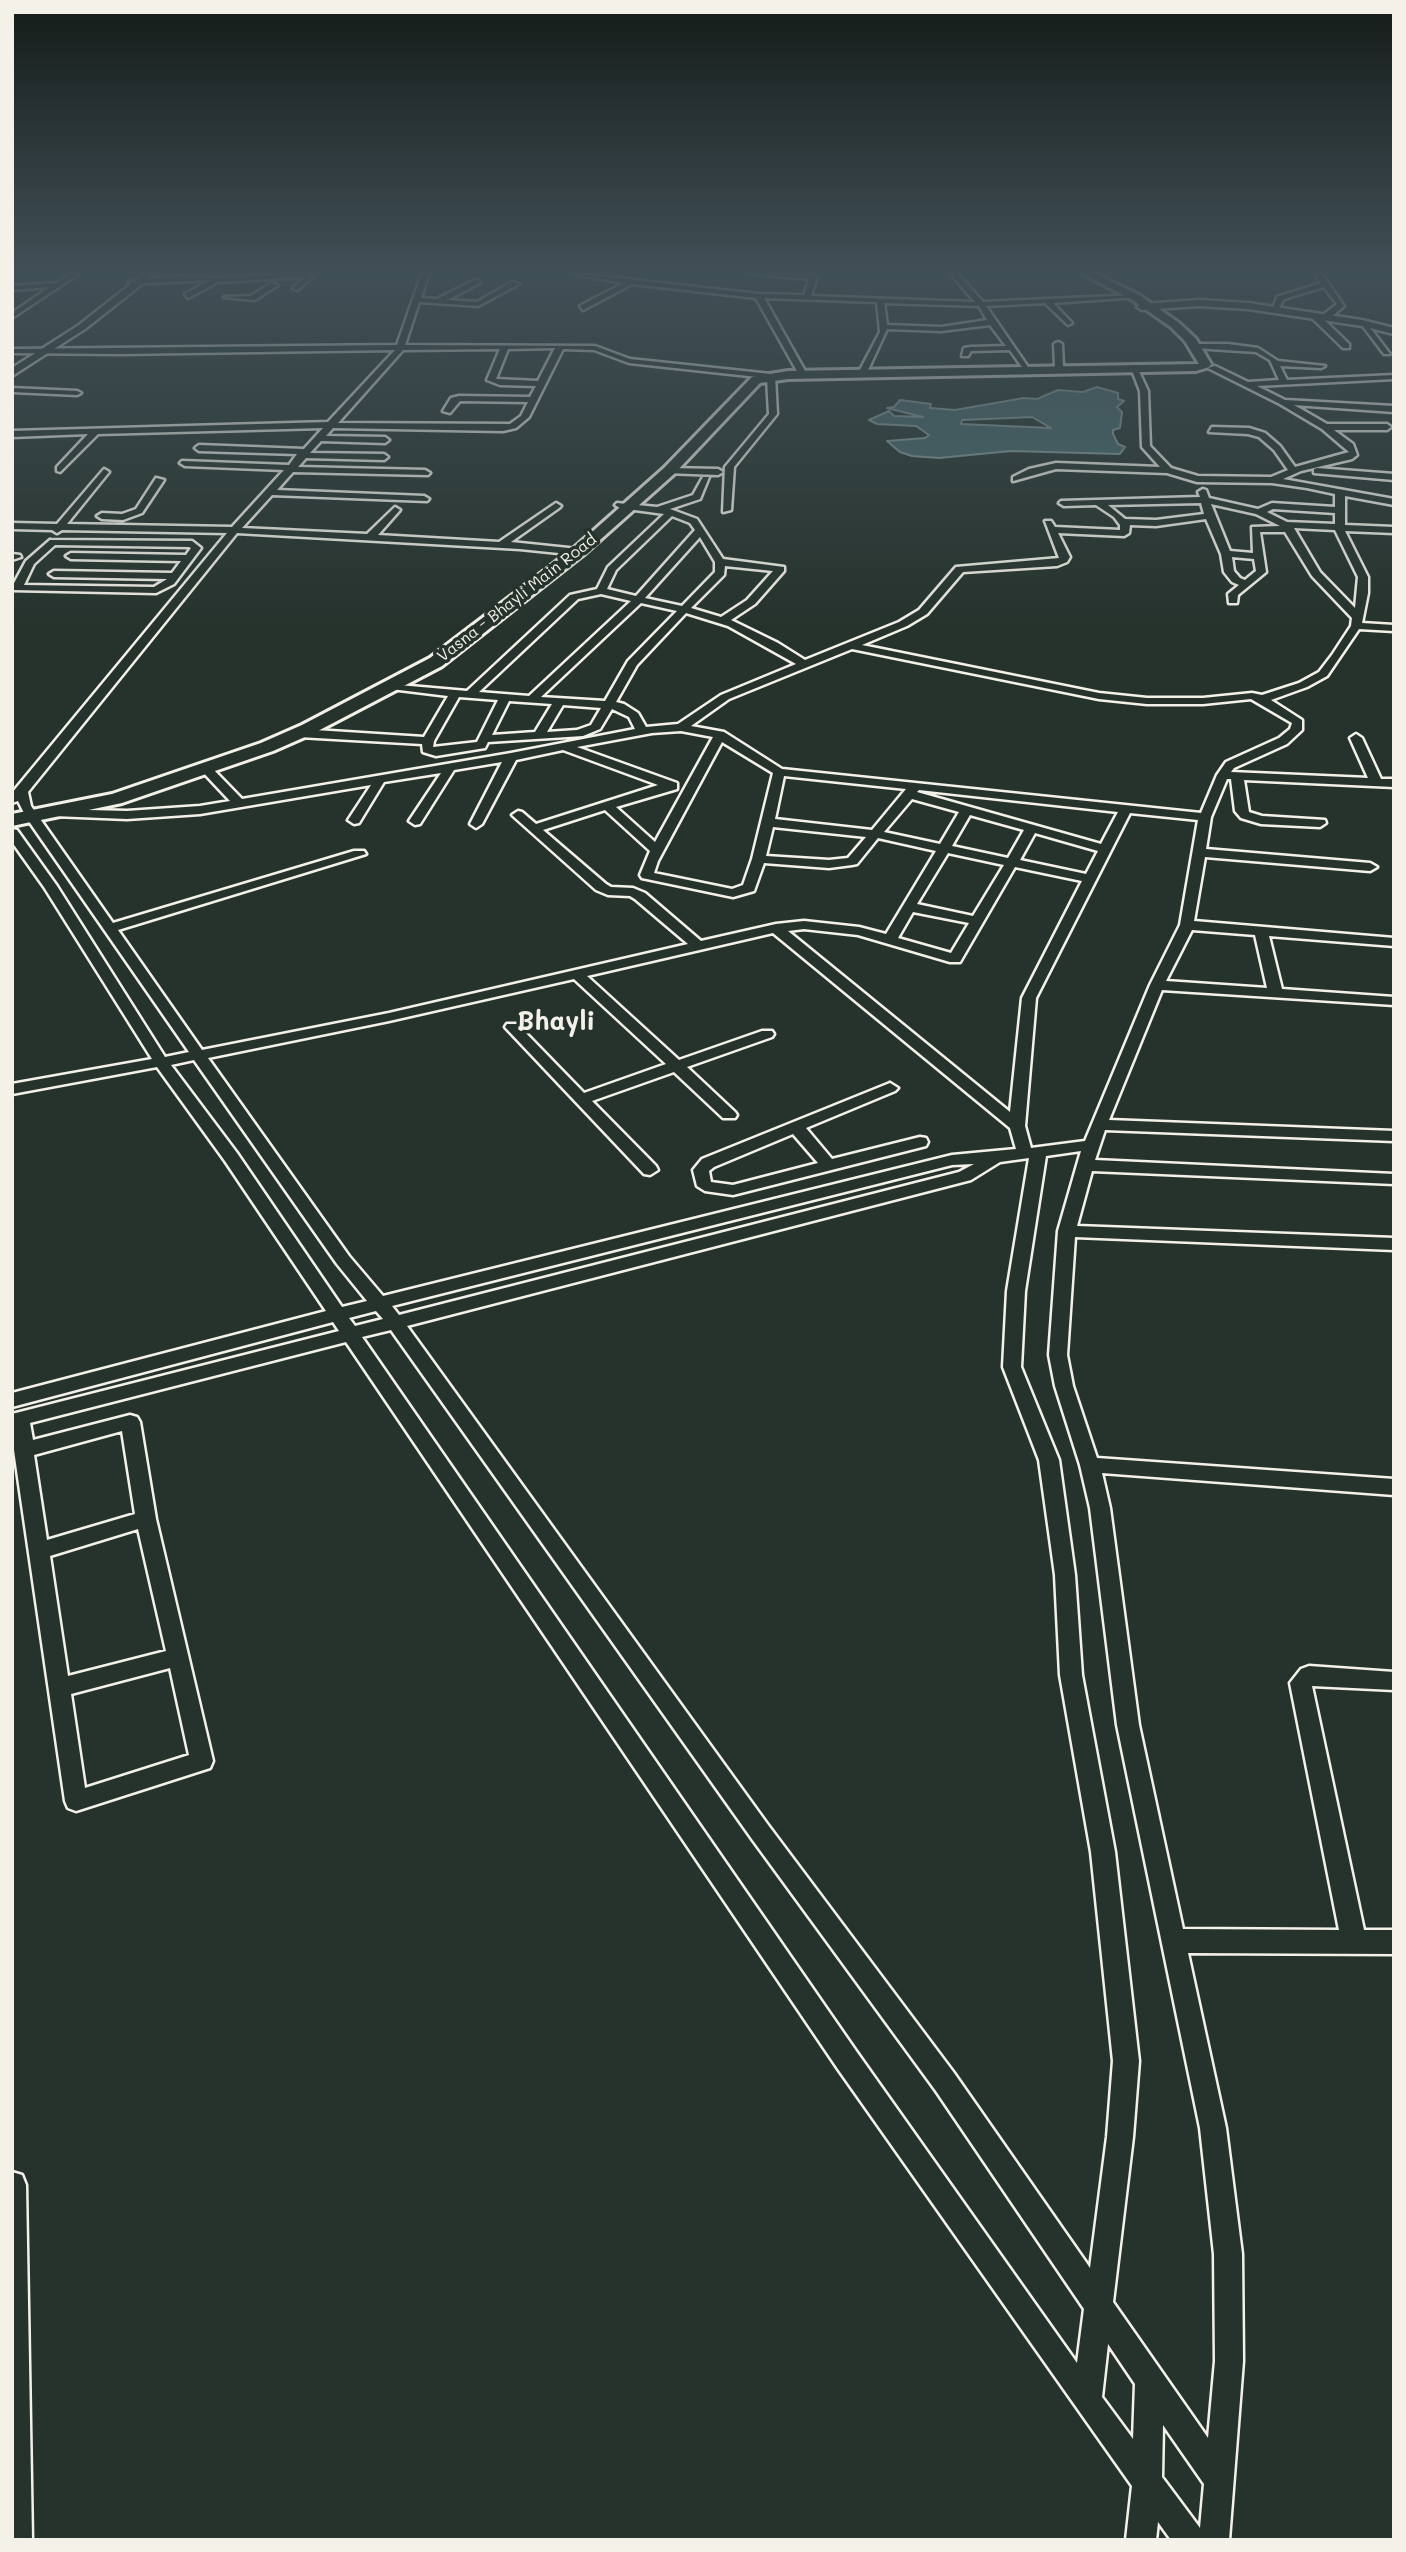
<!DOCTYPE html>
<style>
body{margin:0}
#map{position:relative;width:1406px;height:2552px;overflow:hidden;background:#26332d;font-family:Mali,sans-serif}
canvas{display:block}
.frame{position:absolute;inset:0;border:14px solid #f4f1e8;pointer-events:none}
</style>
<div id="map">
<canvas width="1406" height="2552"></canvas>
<div class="frame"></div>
</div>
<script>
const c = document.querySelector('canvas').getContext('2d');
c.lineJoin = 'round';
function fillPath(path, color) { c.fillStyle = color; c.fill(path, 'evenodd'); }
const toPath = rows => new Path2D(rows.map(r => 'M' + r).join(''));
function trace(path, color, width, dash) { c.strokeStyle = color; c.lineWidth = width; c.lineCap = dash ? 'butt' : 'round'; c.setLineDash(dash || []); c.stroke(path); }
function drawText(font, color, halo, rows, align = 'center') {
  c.font = font + ' Mali,sans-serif'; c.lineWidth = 7; c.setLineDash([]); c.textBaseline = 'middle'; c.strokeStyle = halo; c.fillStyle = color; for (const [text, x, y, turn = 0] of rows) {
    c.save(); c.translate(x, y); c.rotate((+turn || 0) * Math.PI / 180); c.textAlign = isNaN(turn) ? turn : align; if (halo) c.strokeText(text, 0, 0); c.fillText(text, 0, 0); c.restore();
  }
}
const water = toPath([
 [1097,387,1118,393,1118,399,1124,401,1117,407,1122,412,1120,428,1113,430,1113,434,1118,444,1125,447,1120,454,1011,451,939,458,912,456,900,452,887,441,925,438,929,435,916,426,877,424,869,420,889,411,894,416,923,417,887,408,894,407,900,400,931,404,930,408,955,410,1024,398,1037,399,1058,390,1083,392,1097,387],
 [1032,417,1051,428,961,424,962,420,1032,417]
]);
fillPath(water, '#46696b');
trace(water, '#8c9f9d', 2);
const minor = toPath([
 [72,273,80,273,12,318,12,313,50,287,12,290,12,286,57,283,72,273],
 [293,273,316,274,297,290,293,288,305,277,218,282,188,298,185,294,210,280,133,284,129,282,176,276,219,278,293,273],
 [422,273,429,273,421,298,437,299,477,279,480,283,447,300,477,302,512,282,519,284,478,306,419,302,405,345,595,346,630,359,771,374,775,376,777,414,734,467,731,510,723,512,725,467,769,414,767,378,629,363,594,350,563,349,529,417,516,428,503,431,333,428,326,436,385,437,389,440,385,443,321,441,310,453,384,454,388,457,384,460,306,458,298,467,425,470,430,473,428,475,293,472,277,490,424,496,429,499,427,501,272,495,242,528,367,534,395,507,400,510,378,535,499,542,556,503,561,506,559,508,511,542,578,549,583,552,578,555,520,549,237,533,28,792,31,806,38,816,113,923,354,851,364,851,366,854,118,930,202,1050,389,1013,688,944,635,899,630,896,608,895,596,890,512,815,518,811,522,812,536,824,658,785,563,750,516,760,482,824,476,828,470,824,502,762,454,770,420,824,415,825,409,821,441,773,384,782,359,823,354,824,348,820,371,785,200,814,127,819,54,816,50,815,50,809,127,811,200,806,230,801,200,769,206,765,210,766,242,799,511,753,635,729,629,717,612,709,600,729,583,736,488,742,485,748,436,756,423,752,422,744,299,737,293,733,299,729,424,737,448,696,391,689,385,686,387,684,467,691,570,595,597,589,608,567,664,514,620,508,615,505,617,503,657,507,693,495,703,477,709,477,700,499,670,509,697,519,723,559,784,567,784,571,755,604,731,620,778,643,805,660,899,622,919,610,956,567,1059,558,1045,521,1051,521,1055,527,1120,530,1120,525,1114,517,1096,505,1064,506,1059,503,1061,501,1200,497,1198,492,1203,489,1206,490,1209,498,1258,509,1272,503,1335,507,1335,494,1307,488,1272,483,1197,482,1167,473,1056,469,1013,481,1013,477,1029,469,1056,463,1160,467,1142,447,1140,391,1130,365,1136,365,1148,391,1150,446,1171,468,1198,476,1271,477,1288,470,1274,450,1259,437,1248,434,1209,432,1212,427,1249,428,1265,433,1280,446,1295,467,1349,452,1322,429,1280,404,1208,368,1215,366,1248,382,1279,380,1270,360,1256,352,1195,348,1192,344,1228,344,1258,348,1278,361,1325,366,1321,368,1280,366,1287,380,1394,375,1394,379,1257,386,1285,400,1394,406,1394,412,1294,405,1327,424,1387,424,1391,427,1387,430,1334,430,1353,444,1357,455,1352,459,1301,471,1283,479,1394,499,1394,505,1345,496,1345,525,1394,527,1394,533,1345,531,1368,577,1368,593,1362,623,1394,625,1394,631,1359,629,1327,676,1307,687,1271,700,1302,720,1302,730,1287,744,1234,768,1231,772,1368,778,1350,738,1356,734,1362,738,1381,779,1394,779,1394,787,1244,780,1249,812,1262,816,1325,820,1326,823,1320,827,1261,824,1241,818,1235,811,1231,779,1227,779,1211,817,1206,849,1370,863,1377,867,1370,871,1205,857,1194,921,1394,938,1394,946,1269,936,1282,989,1394,997,1394,1005,1162,990,1109,1120,1394,1131,1394,1141,1105,1130,1095,1160,1394,1174,1394,1184,1092,1171,1077,1226,1394,1238,1394,1250,1075,1237,1067,1355,1073,1386,1097,1458,1394,1479,1394,1495,1102,1473,1110,1508,1139,1725,1183,1929,1339,1930,1290,1683,1301,1669,1309,1666,1394,1672,1394,1690,1312,1686,1364,1930,1394,1930,1394,1954,1188,1953,1226,2128,1242,2254,1243,2361,1229,2540,1171,2540,1158,2522,1156,2540,1126,2540,1132,2486,838,2069,346,1342,30,1423,33,1440,130,1415,137,1417,140,1422,156,1519,213,1761,210,1768,76,1811,68,1808,65,1801,14,1450,12,1414,339,1331,333,1322,12,1407,12,1393,326,1311,225,1161,157,1067,12,1094,12,1084,152,1059,44,887,12,842,12,829,17,830,57,886,165,1057,189,1052,26,817,18,801,12,803,12,793,227,533,62,530,57,533,52,530,12,529,12,523,57,524,104,469,109,472,67,524,232,527,284,470,185,466,180,463,182,461,289,465,297,454,199,451,195,448,199,445,304,449,323,428,98,434,60,472,57,471,57,467,88,434,12,437,12,431,328,422,395,350,119,354,12,353,12,349,397,345,422,273],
 [555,348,538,381,496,379,508,349,555,348],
 [500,349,487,380,500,385,536,386,530,397,459,396,451,398,443,411,450,413,460,401,528,402,521,416,510,424,338,423,403,350,500,349],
 [1201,503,1204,514,1156,520,1125,519,1108,505,1201,503],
 [1211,504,1256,514,1280,526,1252,527,1253,553,1230,551,1211,504],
 [1273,509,1335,513,1335,524,1287,522,1267,512,1273,509],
 [672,516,690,523,695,530,636,596,607,589,616,570,672,516],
 [1206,519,1221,554,1224,572,1232,582,1239,585,1228,594,1229,603,1237,603,1238,595,1266,572,1260,532,1285,532,1312,576,1352,618,1351,626,1332,655,1319,672,1299,683,1262,695,1252,693,1203,698,1147,698,1099,693,862,645,907,626,927,614,963,572,1057,566,1067,562,1070,557,1058,533,1124,536,1129,533,1130,525,1156,526,1206,519],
 [1294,528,1335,530,1358,577,1355,608,1320,572,1294,528],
 [700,537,715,562,715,572,682,606,645,598,700,537],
 [1232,557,1254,559,1256,571,1245,580,1240,578,1234,571,1232,557],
 [725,566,773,571,747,600,721,617,691,608,724,575,725,566],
 [601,594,631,601,529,696,479,692,578,599,601,594],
 [641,603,677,611,628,661,605,701,541,697,641,603],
 [686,613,728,626,796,664,721,695,678,724,646,727,638,713,624,704,616,702,637,665,686,613],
 [852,649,1099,699,1147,704,1203,704,1251,699,1292,723,1290,729,1279,738,1226,762,1217,775,1201,813,782,769,724,732,691,726,729,699,852,649],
 [459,697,498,700,477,742,433,747,434,741,459,697],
 [509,701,552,704,535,732,492,735,509,701],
 [563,705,601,708,591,725,577,730,547,732,563,705],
 [681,731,713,737,655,842,616,807,677,789,677,783,577,747,652,733,681,731],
 [722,742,773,773,752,859,743,885,732,889,654,873,658,861,722,742],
 [784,776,906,789,872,830,775,819,784,776],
 [919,790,1118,812,1101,844,917,792,919,790],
 [912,799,959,812,940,844,884,832,912,799],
 [605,810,650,851,640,875,642,878,733,897,754,891,764,863,829,868,852,865,857,864,878,838,936,851,886,934,859,927,804,921,776,924,701,941,645,893,633,888,611,887,606,884,543,830,605,810],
 [1130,813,1198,820,1180,925,1150,985,1085,1141,1031,1148,1025,1126,1036,998,1130,813],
 [970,815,1024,830,1008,858,952,846,970,815],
 [773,827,866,837,848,858,829,860,766,856,773,827],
 [1035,833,1098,851,1086,874,1020,860,1035,833],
 [948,853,1004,865,973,916,917,904,948,853],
 [1015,867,1082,881,1022,998,1010,1112,788,931,804,929,858,935,950,962,960,962,1015,867],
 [913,912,969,923,951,953,898,938,913,912],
 [1192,930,1255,935,1267,988,1166,981,1192,930],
 [773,933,1010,1128,1016,1149,952,1155,383,1296,349,1256,208,1058,389,1021,574,979,666,1064,584,1093,517,1024,507,1024,505,1027,644,1174,650,1175,658,1170,656,1166,592,1101,674,1072,723,1118,735,1118,737,1115,735,1112,687,1067,772,1037,774,1034,772,1031,762,1031,679,1060,587,976,773,933],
 [194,1060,337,1264,367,1301,342,1307,237,1153,171,1065,194,1060],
 [1081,1151,1058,1231,1049,1355,1055,1386,1080,1465,1090,1508,1117,1725,1200,2128,1214,2254,1215,2361,1208,2438,1113,2302,1133,2137,1139,2061,1115,1852,1082,1675,1075,1575,1059,1460,1021,1367,1025,1291,1046,1156,1081,1151],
 [1029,1158,1007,1291,1003,1367,1039,1460,1055,1575,1060,1675,1091,1852,1113,2061,1107,2137,1090,2268,954,2073,768,1825,407,1326,971,1180,1000,1162,1029,1158],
 [974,1164,959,1172,399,1315,392,1306,952,1165,974,1164],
 [376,1311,383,1319,355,1326,349,1318,376,1311],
 [391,1330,752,1839,936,2091,1084,2309,1077,2363,856,2051,362,1337,391,1330],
 [122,1431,135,1514,47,1540,34,1455,122,1431],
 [138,1529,166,1651,68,1676,50,1556,138,1529],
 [170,1668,189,1755,85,1788,71,1694,170,1668],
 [1108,2344,1135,2384,1133,2439,1102,2397,1108,2344],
 [1163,2425,1204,2484,1200,2528,1162,2477,1163,2425],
 [570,273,759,294,804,295,809,279,744,273,813,275,817,277,811,296,975,302,950,273,957,273,983,302,1135,295,1139,297,1053,303,1072,323,1068,325,1045,303,986,306,1030,370,1024,370,1010,350,971,351,968,356,962,356,964,348,971,347,1006,346,990,325,941,331,887,329,868,370,864,372,860,370,880,332,877,302,764,298,805,371,801,373,797,371,756,298,632,284,583,310,580,306,624,283,570,273],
 [884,303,979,306,987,320,941,327,887,325,884,303],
 [1314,273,1321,273,1344,306,1329,319,1323,319,1323,315,1337,304,1324,287,1293,296,1283,300,1278,311,1272,311,1277,297,1321,283,1314,273],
 [271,283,278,285,255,300,224,297,251,296,271,283],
 [1311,313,1317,313,1349,344,1349,348,1343,348,1311,317,1311,313],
 [1359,321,1365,321,1390,354,1384,354,1359,321],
 [1058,342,1062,344,1063,368,1059,370,1055,368,1054,344,1058,342],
 [12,388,77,391,81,393,77,395,12,392,12,388],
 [669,468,718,469,723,472,718,475,666,473,666,469,669,468],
 [1317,468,1394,474,1394,480,1314,473,1314,469,1317,468],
 [156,478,164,480,142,513,123,520,102,519,97,516,102,513,122,514,136,509,156,478],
 [50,540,192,541,201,548,174,584,156,593,13,590,12,587,26,561,50,540],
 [55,545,189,547,191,548,186,555,71,553,66,556,71,559,181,561,172,573,54,571,49,574,54,577,167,579,154,587,24,585,34,564,55,545],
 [12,554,20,555,21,557,12,560,12,554],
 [890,1083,898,1088,895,1091,806,1128,832,1159,920,1137,926,1138,928,1142,926,1146,733,1195,705,1191,697,1186,693,1170,702,1159,890,1083],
 [793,1134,818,1163,733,1185,711,1182,709,1171,714,1167,793,1134],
 [12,2172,22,2175,26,2185,32,2540,12,2540,12,2172]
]);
const tertiary = toPath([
 [145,273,156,273,85,329,12,376,12,368,79,325,145,273],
 [1199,300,1248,303,1362,320,1394,328,1394,334,1362,326,1248,309,1199,306,1142,310,1137,307,1142,304,1199,300]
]);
const secondary = toPath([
 [1081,273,1094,273,1139,295,1179,323,1196,339,1211,364,1209,367,1196,371,788,379,760,383,674,474,583,555,442,666,314,733,273,751,122,803,12,826,12,814,112,794,261,743,302,725,430,658,573,549,664,468,752,377,788,371,1199,364,1185,341,1171,327,1131,299,1081,273]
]);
trace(minor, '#f4f1e8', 5);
trace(tertiary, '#f4f1e8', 5);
trace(secondary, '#f4f1e8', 6);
fillPath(minor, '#26332d');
fillPath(tertiary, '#26332d');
fillPath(secondary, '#26332d');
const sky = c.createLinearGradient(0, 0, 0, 630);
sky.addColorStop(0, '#151c19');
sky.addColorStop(0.43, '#415057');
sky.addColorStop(1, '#41505700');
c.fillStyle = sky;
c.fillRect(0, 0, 1406, 630);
drawText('16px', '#f4f1e8', '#26332d', [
 ["Vasna - Bhayli Main Road",517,598,-38]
]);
drawText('bold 26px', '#f4f1e8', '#26332d', [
 ["Bhayli",556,1022]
]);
</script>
